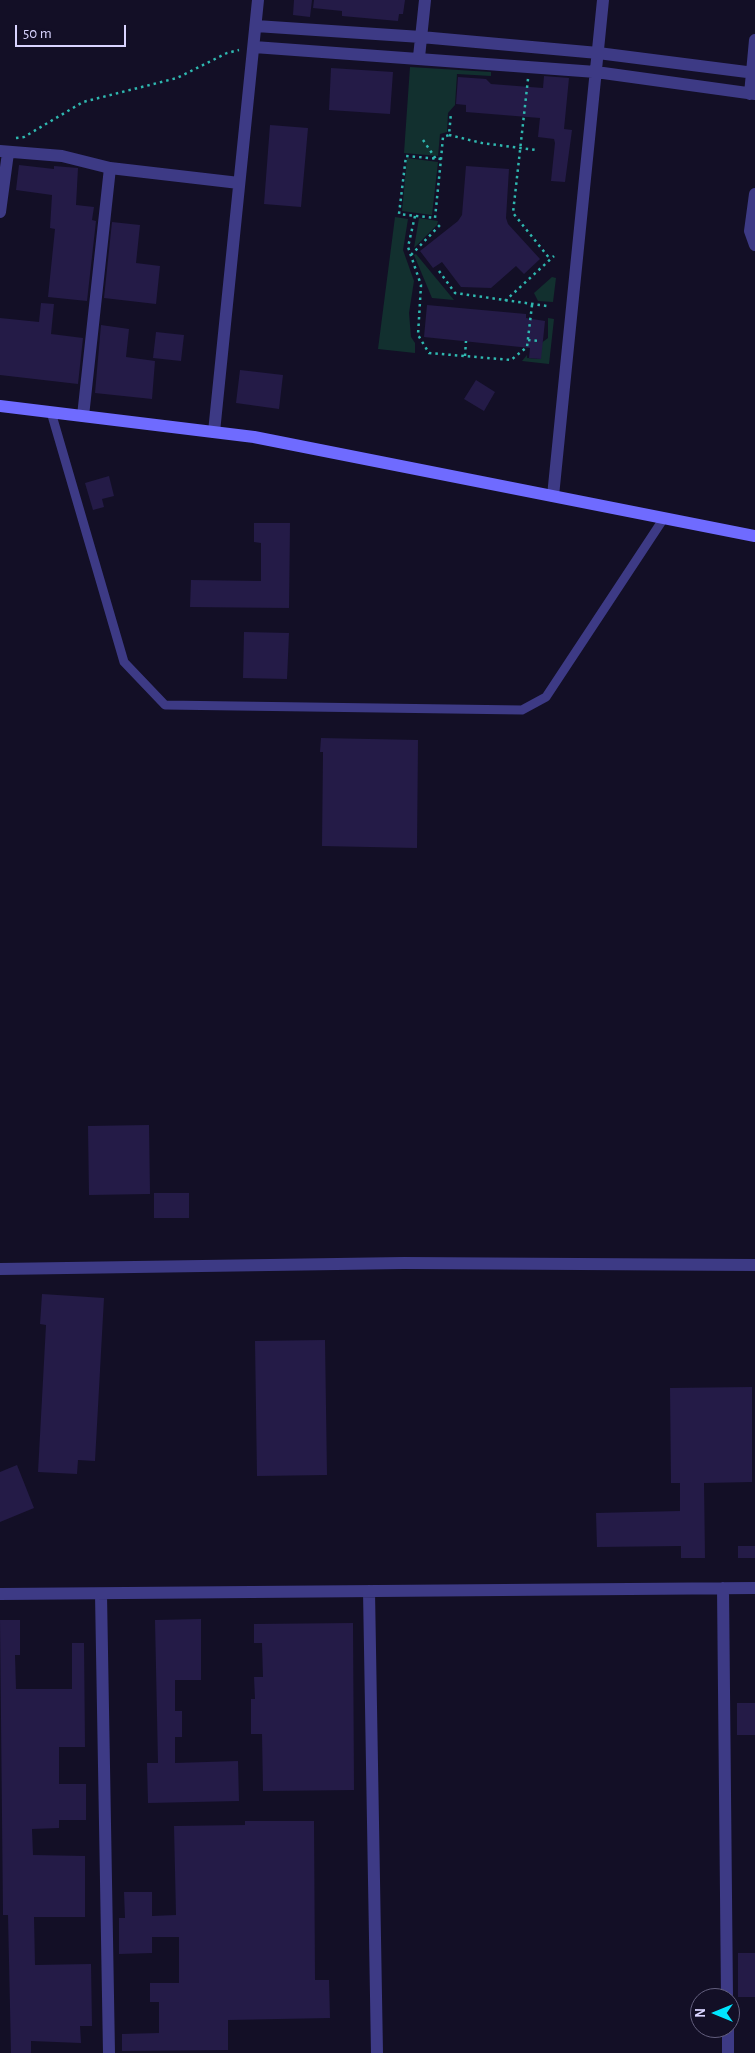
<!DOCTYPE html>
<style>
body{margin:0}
#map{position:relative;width:755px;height:2053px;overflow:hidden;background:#130f26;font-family:"Alegreya Sans",sans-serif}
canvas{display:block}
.north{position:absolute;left:690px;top:1988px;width:50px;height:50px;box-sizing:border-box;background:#130f26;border:1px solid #625e7d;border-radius:50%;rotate:270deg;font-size:14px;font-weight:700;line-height:20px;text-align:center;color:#d9d4ff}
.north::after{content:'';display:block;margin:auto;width:18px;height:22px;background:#00e5ff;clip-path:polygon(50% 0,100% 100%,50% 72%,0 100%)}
.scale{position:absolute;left:15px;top:25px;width:111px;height:22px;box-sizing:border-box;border:2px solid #d9d4ff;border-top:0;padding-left:6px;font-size:15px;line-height:18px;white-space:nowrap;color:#d9d4ff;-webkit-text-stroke:4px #130f26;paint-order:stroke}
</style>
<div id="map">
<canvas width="755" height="2053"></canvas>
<div class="north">N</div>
<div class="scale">50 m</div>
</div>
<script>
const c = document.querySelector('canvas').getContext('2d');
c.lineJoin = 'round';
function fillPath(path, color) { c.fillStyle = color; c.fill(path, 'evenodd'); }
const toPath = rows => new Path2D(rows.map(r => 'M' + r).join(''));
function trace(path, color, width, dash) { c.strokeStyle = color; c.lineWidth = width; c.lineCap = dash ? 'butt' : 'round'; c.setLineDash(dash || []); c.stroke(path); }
fillPath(toPath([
 [410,67,491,72,491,76,457,74,455,105,448,113,447,132,440,134,438,156,404,153],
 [407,158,438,162,432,215,402,211],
 [395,217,408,219,403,250,414,281,409,313,411,337,415,343,415,353,378,349],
 [419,218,438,221,437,225,414,248],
 [416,254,454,300,432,298,414,255],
 [552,277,556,278,553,302,538,301,534,293],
 [548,318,554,319,549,364,522,361,527,355,527,358,541,359,540,344,548,338]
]), '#12302f');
fillPath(toPath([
 [294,0,312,0,310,17,293,15],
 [314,0,405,0,403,14,399,14,398,21,342,16,342,11,313,8],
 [331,68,393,72,390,114,329,110],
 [544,76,569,78,564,129,572,130,565,182,551,181,555,143,554,139,538,137,540,118,466,112,466,105,456,104,458,77,486,79,491,84,543,88],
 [270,125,308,128,301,207,264,204],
 [19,165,54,169,54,166,78,168,76,205,94,207,92,220,96,221,87,301,48,297,55,229,50,228,52,195,16,190],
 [466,166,509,169,506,218,508,224,540,259,524,274,516,266,491,288,461,287,442,262,433,268,420,251,458,221,462,215],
 [112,222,140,225,136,263,160,266,156,304,104,298],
 [41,303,54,304,51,334,83,338,78,384,0,375,0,318,39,322],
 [427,305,526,314,526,318,545,321,541,359,529,358,530,348,424,337],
 [101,325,129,329,126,357,155,361,152,399,95,393],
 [156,332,184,335,181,361,153,358],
 [240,370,283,375,279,409,236,403],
 [476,380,495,392,484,411,464,399],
 [109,476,114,496,102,499,104,507,93,510,85,483],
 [254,523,290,523,289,608,190,607,191,580,261,581,261,543,254,542],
 [244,632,289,633,287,679,243,678],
 [321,738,418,740,417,848,322,846,323,752,320,752],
 [149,1125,150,1194,89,1195,88,1126],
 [154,1193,189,1193,189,1218,154,1218],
 [42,1294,104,1298,95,1461,78,1460,77,1474,38,1472,46,1325,40,1324],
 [325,1340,327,1475,257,1476,255,1341],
 [752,1387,752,1482,704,1483,705,1558,681,1558,681,1546,597,1547,596,1513,680,1511,680,1483,671,1483,670,1388],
 [17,1465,34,1508,0,1522,0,1472],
 [738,1546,755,1546,755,1558,738,1558],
 [201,1619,201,1680,175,1680,175,1711,182,1711,182,1737,175,1737,175,1763,238,1761,239,1801,148,1803,147,1763,158,1763,155,1620],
 [0,1620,20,1620,20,1655,15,1655,16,1689,72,1689,72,1643,84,1643,85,1747,59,1747,59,1784,86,1784,86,1820,59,1820,59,1828,32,1829,33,1855,85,1856,85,1917,34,1917,35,1965,91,1964,92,2026,80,2026,81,2043,31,2041,31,2053,11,2053,8,1915,3,1915],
 [353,1623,354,1790,263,1791,262,1734,251,1734,251,1699,255,1699,254,1677,263,1677,262,1643,254,1643,254,1624],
 [737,1703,755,1703,755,1735,737,1735],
 [245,1821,314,1821,315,1980,329,1980,330,2018,228,2020,228,2050,122,2051,122,2034,159,2033,159,2002,150,2002,150,1983,179,1983,179,1937,152,1937,152,1953,119,1954,119,1918,125,1918,124,1892,152,1892,152,1916,176,1915,174,1826,245,1825],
 [738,1953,755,1953,755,1997,738,1997]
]), '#241b47');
trace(toPath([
 [528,79,513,213,550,259],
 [449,135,482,143,536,150],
 [16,138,24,137,83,102,177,78,227,53,239,50],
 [423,140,436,159],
 [441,159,406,156,399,214,435,218,441,159,443,137,449,135,451,113],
 [415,216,408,247,421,285,418,335,429,353,511,360,527,347,532,305],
 [411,255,442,223],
 [439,271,455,293,547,306],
 [505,301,554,256],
 [528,340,539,341],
 [465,356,466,341]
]), '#2fb8b0', 2.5, [2.5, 4]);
trace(toPath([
 [51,412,124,662,165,705,522,710,546,697,664,518]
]), '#3d3a85', 9);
trace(toPath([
 [256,26,421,37,598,53,755,73],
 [254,47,596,72,755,94],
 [419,57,425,0],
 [750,94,755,40],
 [0,151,62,156,110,168,239,183],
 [755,194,750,231,755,245],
 [0,212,8,153],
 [83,416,110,168],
 [214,432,258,0],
 [553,496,603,0],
 [0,1269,404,1263,755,1265],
 [723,1588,727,1998],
 [369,1591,377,2053],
 [0,1594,755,1588],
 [101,1594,109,2053],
 [728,2028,728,2053]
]), '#3d3a85', 12);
trace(toPath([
 [0,406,254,437,755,536]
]), '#6f6bff', 12);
</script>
